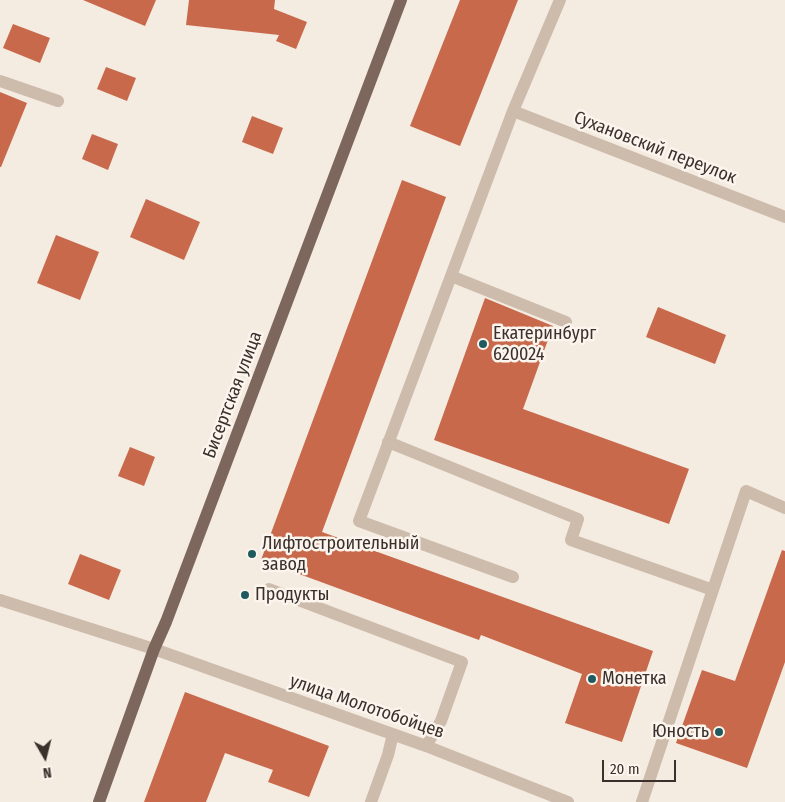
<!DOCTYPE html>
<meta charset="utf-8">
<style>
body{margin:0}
#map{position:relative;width:785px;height:802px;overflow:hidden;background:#f4ebe1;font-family:"Fira Sans Condensed",sans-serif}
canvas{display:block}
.north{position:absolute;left:20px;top:732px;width:50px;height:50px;-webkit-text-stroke:4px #fbf5ee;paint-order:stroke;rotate:172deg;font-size:14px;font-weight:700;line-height:20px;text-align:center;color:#3b302b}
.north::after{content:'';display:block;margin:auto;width:18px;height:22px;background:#3b302b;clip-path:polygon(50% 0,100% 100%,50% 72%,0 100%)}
.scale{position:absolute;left:602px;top:760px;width:74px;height:22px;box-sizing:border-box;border:2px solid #3b302b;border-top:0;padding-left:6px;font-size:15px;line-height:18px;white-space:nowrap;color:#3b302b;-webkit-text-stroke:4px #fbf5ee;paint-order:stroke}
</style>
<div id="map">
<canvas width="785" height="802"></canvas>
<div class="north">N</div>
<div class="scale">20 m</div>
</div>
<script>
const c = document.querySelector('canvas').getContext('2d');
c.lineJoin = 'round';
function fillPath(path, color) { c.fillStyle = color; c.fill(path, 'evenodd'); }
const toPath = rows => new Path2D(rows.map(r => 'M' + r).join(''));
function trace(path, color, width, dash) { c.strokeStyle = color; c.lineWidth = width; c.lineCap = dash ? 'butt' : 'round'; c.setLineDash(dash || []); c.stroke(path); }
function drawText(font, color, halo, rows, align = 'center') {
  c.font = font + ' "Fira Sans Condensed",sans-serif'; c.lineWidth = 5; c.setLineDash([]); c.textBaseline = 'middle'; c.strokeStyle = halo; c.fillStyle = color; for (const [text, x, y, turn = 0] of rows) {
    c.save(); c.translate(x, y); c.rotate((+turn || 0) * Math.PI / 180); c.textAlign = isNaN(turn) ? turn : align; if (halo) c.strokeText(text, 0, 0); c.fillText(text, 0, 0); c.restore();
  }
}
fillPath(toPath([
 [83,0,156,0,145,26],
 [189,0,275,0,274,9,307,22,296,49,276,41,279,35,186,25],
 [460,0,518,0,460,146,410,126],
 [13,24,50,38,40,63,3,48],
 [106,67,136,78,127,101,97,89],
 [0,92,27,103,1,167,0,167],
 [252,116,283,128,273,154,242,142],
 [92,134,118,144,108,170,82,159],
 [402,180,446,197,322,532,653,651,622,742,565,723,582,674,481,635,479,640,261,560],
 [146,199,200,222,184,260,130,237],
 [56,235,99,252,80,300,37,283],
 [485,298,553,326,523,409,689,469,669,524,434,440],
 [658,307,726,335,715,364,646,337],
 [130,447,155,457,144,486,118,476],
 [782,550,785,551,785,662,747,768,676,743,702,670,735,681],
 [80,554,121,570,109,600,68,584],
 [185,692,329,746,309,797,268,782,273,770,225,753,206,802,144,802]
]), '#c8694b');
trace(toPath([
 [0,81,58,101],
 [513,111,785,217],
 [451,276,566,322],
 [388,442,578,519,571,540,713,590],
 [513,577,359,521,513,111,560,0],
 [269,589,462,662,441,721,426,746],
 [0,600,154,649,426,746,568,802],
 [371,802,388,755,393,734],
 [642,802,746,491,785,508]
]), '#cdbbac', 12);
trace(toPath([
 [99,802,154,649,166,622,401,0]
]), '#7d675c', 12);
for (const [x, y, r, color] of [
 [483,344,5,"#1f5a5e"],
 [252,554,5,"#1f5a5e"],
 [245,595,5,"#1f5a5e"],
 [592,679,5,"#1f5a5e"],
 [719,732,5,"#1f5a5e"]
]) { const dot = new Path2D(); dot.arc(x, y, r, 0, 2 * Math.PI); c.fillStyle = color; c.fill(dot); trace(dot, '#fbf5ee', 2); }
drawText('18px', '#3b302b', '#fbf5ee', [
 ["Сухановский переулок",655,148,21],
 ["Бисертская улица",233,395,-69],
 ["улица Молотобойцев",367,707,19]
]);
drawText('18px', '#3b302b', '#fbf5ee', [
 ["Екатеринбург",493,334],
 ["620024",493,355],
 ["Лифтостроительный",262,544],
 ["завод",262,565],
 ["Продукты",255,595],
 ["Монетка",602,679],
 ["Юность",709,732,"right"]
], 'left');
</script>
